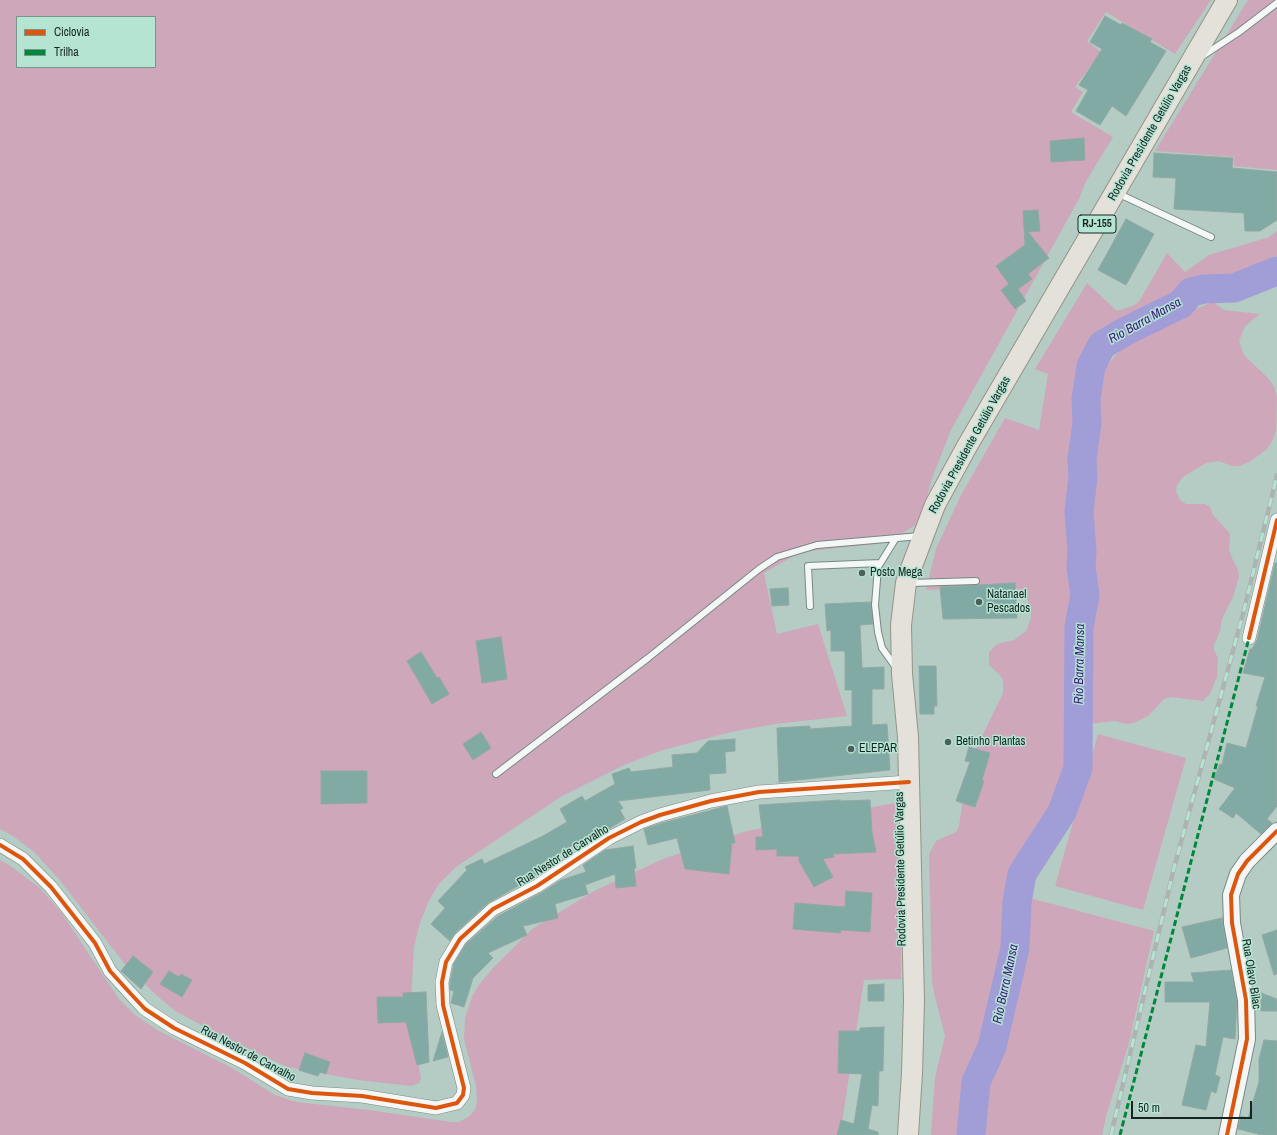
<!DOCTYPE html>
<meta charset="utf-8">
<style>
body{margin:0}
#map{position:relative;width:1277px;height:1135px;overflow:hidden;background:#b4ccc3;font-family:"Archivo Narrow",sans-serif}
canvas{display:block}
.legend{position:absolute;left:16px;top:16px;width:140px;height:52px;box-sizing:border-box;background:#b6e4d3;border:1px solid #75988b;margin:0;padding:5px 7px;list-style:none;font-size:12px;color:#142620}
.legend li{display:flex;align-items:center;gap:8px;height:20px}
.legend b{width:20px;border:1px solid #75988b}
.scale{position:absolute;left:1131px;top:1101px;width:121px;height:18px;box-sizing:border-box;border:2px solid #142620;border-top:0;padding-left:5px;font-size:12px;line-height:14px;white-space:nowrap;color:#142620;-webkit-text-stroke:3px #b6e4d3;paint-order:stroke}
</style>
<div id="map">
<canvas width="1277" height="1135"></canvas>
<ul class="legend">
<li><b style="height:5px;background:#dd560d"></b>Ciclovia</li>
<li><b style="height:5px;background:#00873e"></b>Trilha</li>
</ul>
<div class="scale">50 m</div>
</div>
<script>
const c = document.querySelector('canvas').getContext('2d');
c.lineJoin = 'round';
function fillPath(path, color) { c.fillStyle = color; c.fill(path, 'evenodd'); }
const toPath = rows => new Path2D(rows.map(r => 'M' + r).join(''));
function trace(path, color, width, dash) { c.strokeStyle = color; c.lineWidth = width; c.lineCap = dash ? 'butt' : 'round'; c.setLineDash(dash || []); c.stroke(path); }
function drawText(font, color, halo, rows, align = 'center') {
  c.font = font + ' "Archivo Narrow",sans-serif'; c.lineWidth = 3; c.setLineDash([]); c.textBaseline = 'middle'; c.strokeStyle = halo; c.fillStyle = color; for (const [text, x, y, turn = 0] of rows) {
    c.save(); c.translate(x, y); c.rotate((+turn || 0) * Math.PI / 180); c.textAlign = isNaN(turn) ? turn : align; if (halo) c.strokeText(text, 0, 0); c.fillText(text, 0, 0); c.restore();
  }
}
fillPath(toPath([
 [0,0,1211,0,1175,54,1106,12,1087,41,1101,52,1075,87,1083,92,1071,112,1113,137,1085,183,1080,197,951,430,931,481,925,506,915,525,900,535,877,544,809,551,799,553,764,573,777,634,818,624,847,716,775,724,731,732,663,750,624,765,562,796,456,867,438,885,429,901,420,922,414,947,410,1020,421,1078,419,1083,411,1086,358,1080,287,1067,218,1034,175,1011,155,994,124,963,58,878,34,852,13,836,0,829],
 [17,17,155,17,155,67,17,67],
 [1248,0,1277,0,1277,170,1234,166,1234,157,1155,151],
 [1277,231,1277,265,1244,277,1226,280,1187,279,1183,282,1181,298,1098,343,1087,361,1082,389,1074,503,1073,552,1076,594,1070,748,1068,769,1052,815,1042,831,1020,851,1006,890,1003,901,1008,947,1003,985,984,1045,972,1068,968,1095,966,1135,931,1135,935,1078,945,1036,934,993,932,981,929,854,936,841,956,832,959,826,964,793,974,753,1003,693,1003,680,1000,675,989,665,989,652,997,644,1014,640,1026,631,1031,618,1031,611,1027,598,1023,591,1012,587,926,590,936,549,961,495,1005,418,1039,430,1048,374,1035,369,1087,283,1117,311,1135,305,1140,300,1167,253,1185,272,1209,255,1253,242,1269,237],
 [1213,302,1224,310,1260,314,1245,326,1239,341,1244,355,1268,378,1274,386,1277,397,1276,431,1273,440,1267,449,1251,461,1240,466,1232,466,1219,461,1206,463,1183,477,1177,485,1176,491,1180,500,1186,504,1205,504,1210,507,1213,515,1227,530,1230,534,1229,549,1232,558,1238,570,1239,576,1233,597,1222,619,1220,631,1214,645,1214,650,1218,658,1217,677,1210,694,1203,701,1171,697,1164,699,1148,716,1134,723,1126,724,1115,721,1088,724,1086,631,1089,592,1085,514,1089,482,1094,403,1097,383,1103,370,1127,342,1178,316],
 [1098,734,1186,758,1143,910,1055,886],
 [895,803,901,878,901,979,864,980,840,1135,0,1135,0,860,9,865,40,888,61,912,119,999,135,1015,159,1031,232,1068,275,1095,296,1102,369,1110,451,1122,459,1122,468,1117,475,1110,477,1100,476,1086,464,1039,465,1018,472,997,478,986,493,968,532,929,596,890,663,859,747,831],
 [1026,897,1154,931,1129,1043,1107,1113,1102,1135,984,1135,984,1082,998,1054,1021,945]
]), '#cea7bb');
trace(toPath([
 [971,1135,976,1082,992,1047,1015,948,1017,902,1022,874,1062,812,1078,768,1079,627,1085,595,1081,567,1082,551,1079,512,1083,477,1082,459,1087,423,1086,399,1091,366,1102,345,1126,331,1181,304,1191,292,1204,289,1234,288,1277,271]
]), '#a19ed7', 29);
const building = toPath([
 [1105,16,1121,25,1122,23,1152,39,1150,42,1166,51,1126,116,1112,106,1100,125,1076,111,1088,90,1079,85,1102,49,1090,42,1105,16],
 [1084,138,1085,160,1051,162,1050,141,1084,138],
 [1154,153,1233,158,1232,168,1277,172,1277,220,1260,231,1245,231,1244,213,1174,209,1176,178,1153,177,1154,153],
 [1038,210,1040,231,1028,232,1049,258,1028,274,1032,279,1018,289,1026,301,1015,309,1001,290,1009,284,996,266,1025,245,1023,211,1038,210],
 [1126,219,1154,234,1126,285,1098,270,1126,219],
 [1275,563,1277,563,1277,806,1267,819,1272,823,1261,834,1236,813,1233,818,1219,809,1235,788,1214,779,1220,764,1222,765,1227,743,1246,748,1258,706,1256,706,1265,677,1243,673,1250,649,1252,649,1257,640,1275,563],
 [1015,583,1017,618,943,619,940,587,1015,583],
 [788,588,789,605,772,606,770,589,788,588],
 [871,602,873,624,860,625,862,668,884,667,884,689,872,689,872,725,887,724,890,770,779,782,777,728,810,726,810,729,852,726,852,690,845,690,845,651,831,651,831,630,827,631,825,604,871,602],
 [501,637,507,679,482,683,476,641,501,637],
 [421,652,437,678,439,677,449,694,432,704,407,661,421,652],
 [919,666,936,666,937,706,934,706,934,714,920,714,919,666],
 [481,732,491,748,473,760,463,744,481,732],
 [735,739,735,751,725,752,726,773,709,774,710,790,618,801,623,808,620,810,625,819,577,848,575,844,542,863,546,870,488,903,455,933,450,941,431,924,445,908,438,901,467,870,465,867,482,859,484,864,543,836,567,822,560,809,582,796,585,801,615,784,612,774,629,768,631,772,673,767,672,755,697,753,708,741,735,739],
 [969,747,990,753,982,780,984,781,975,807,956,801,970,762,965,761,969,747],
 [321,771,367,771,367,803,321,804,321,771],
 [840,800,840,801,870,800,872,833,876,852,833,854,834,857,823,859,833,877,814,887,799,861,799,856,777,856,777,849,756,850,756,837,763,837,759,805,840,800],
 [727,806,735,843,732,843,729,874,685,869,677,838,648,845,644,829,662,823,727,806],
 [633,846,636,868,634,868,636,886,616,888,615,874,585,885,588,894,555,904,558,918,523,926,527,935,488,953,493,958,473,978,464,1007,451,1003,454,991,450,990,450,983,454,963,466,944,498,916,541,893,561,880,586,872,583,865,605,850,633,846],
 [846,891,872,893,870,932,841,930,840,933,793,929,795,903,845,907,846,891],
 [1222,918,1227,948,1191,958,1182,927,1222,918],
 [1277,930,1277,974,1274,975,1262,935,1277,930],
 [133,956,153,972,141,989,121,971,133,956],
 [1231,970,1237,1001,1235,1039,1223,1037,1215,1075,1220,1077,1216,1093,1211,1091,1206,1110,1182,1105,1196,1045,1206,1047,1210,1002,1165,1002,1165,982,1194,982,1191,973,1231,970],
 [169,971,179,977,181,974,192,980,182,997,160,984,169,971],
 [884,984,884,1001,868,1001,868,985,884,984],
 [426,992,429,1062,417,1065,406,1022,378,1023,377,997,403,997,403,993,426,992],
 [1261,993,1277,999,1277,1011,1261,1011,1261,993],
 [884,1027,883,1071,879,1071,878,1106,872,1105,868,1129,878,1132,878,1135,837,1135,841,1120,854,1124,862,1074,838,1073,839,1031,860,1031,860,1028,884,1027],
 [442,1032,448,1057,433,1061,442,1032],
 [1264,1040,1277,1041,1277,1135,1262,1135,1238,1129,1241,1116,1248,1118,1259,1082,1259,1059,1264,1040],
 [305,1053,330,1062,326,1074,320,1072,318,1076,299,1070,305,1053]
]);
fillPath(building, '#81aaa5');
trace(building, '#94a8a3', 1);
const service = toPath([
 [1201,57,1239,32,1277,3],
 [1117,193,1211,237],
 [896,538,878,567,875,605,878,632,882,648,897,669],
 [910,583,976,581],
 [810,606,808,566,880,563],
 [496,774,648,658,759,569,777,557,817,545,920,536]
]);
const minor = toPath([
 [1249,638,1277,520],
 [0,845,23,859,51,887,95,943,110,971,130,993,145,1009,174,1028,245,1063,288,1089,312,1093,362,1096,436,1108,457,1103,463,1095,464,1088,443,1005,442,982,446,962,460,939,493,909,537,886,609,838,641,822,660,815,711,801,759,792,909,782]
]);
const tertiary = toPath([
 [1227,1135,1247,1039,1246,1000,1232,923,1231,895,1238,874,1247,861,1277,831]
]);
const primary = toPath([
 [908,1135,912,1073,914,1000,908,737,902,674,901,625,906,583,910,571,935,505,966,448,1227,0]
]);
trace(service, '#778983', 8);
trace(minor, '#778983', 14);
trace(tertiary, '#778983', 18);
trace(primary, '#959487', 22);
trace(service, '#f4f7f6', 6);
trace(minor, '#f4f7f6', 13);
trace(tertiary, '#f4f7f6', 16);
trace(primary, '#e4e0da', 20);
const rail = toPath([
 [1111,1135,1174,868,1243,614,1277,475]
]);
trace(rail, '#adb3b1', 4.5);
trace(rail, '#b6e4d3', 3, [9]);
trace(toPath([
 [1120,1135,1249,638]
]), '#00873e', 3, [6, 3]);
trace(toPath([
 [1249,638,1277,520],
 [0,845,23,859,51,887,95,943,110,971,130,993,145,1009,174,1028,245,1063,288,1089,312,1093,362,1096,436,1108,457,1103,463,1095,464,1088,443,1005,442,982,446,962,460,939,493,909,537,886,609,838,641,822,660,815,711,801,759,792,909,782],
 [1227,1135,1247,1039,1246,1000,1232,923,1231,895,1238,874,1247,861,1277,831]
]), '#dd560d', 4);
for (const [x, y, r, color] of [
 [862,573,4,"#4c6059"],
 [979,602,4,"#4c6059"],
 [948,742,4,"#4c6059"],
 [851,749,4,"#4c6059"]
]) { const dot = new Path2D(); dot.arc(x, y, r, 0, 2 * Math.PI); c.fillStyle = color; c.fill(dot); trace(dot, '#b6e4d3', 1.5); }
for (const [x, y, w] of [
 [1097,224,38]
]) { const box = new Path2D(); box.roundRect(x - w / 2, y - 9, w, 18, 3); c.fillStyle = '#b6e4d3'; c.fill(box); trace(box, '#142620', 1); }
drawText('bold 11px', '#142620', null, [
 ["RJ-155",1097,224]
]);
drawText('12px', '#142620', '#b6e4d3', [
 ["Rodovia Presidente Getúlio Vargas",1150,133,-60],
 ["Rodovia Presidente Getúlio Vargas",970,445,-61],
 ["Rua Nestor de Carvalho",563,856,-32],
 ["Rodovia Presidente Getúlio Vargas",901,869,-91],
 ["Rua Olavo Bilac",1251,974,81],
 ["Rua Nestor de Carvalho",248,1054,28]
]);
drawText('12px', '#142620', '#b6e4d3', [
 ["Posto Mega",870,573],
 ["Natanael",987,595],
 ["Pescados",987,609],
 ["Betinho Plantas",956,742],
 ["ELEPAR",859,749]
], 'left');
drawText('italic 13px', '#3a1b7d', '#b6e4d3', [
 ["Rio Barra Mansa",1145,321,-29],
 ["Rio Barra Mansa",1080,664,-89],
 ["Rio Barra Mansa",1006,984,-78]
]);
</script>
